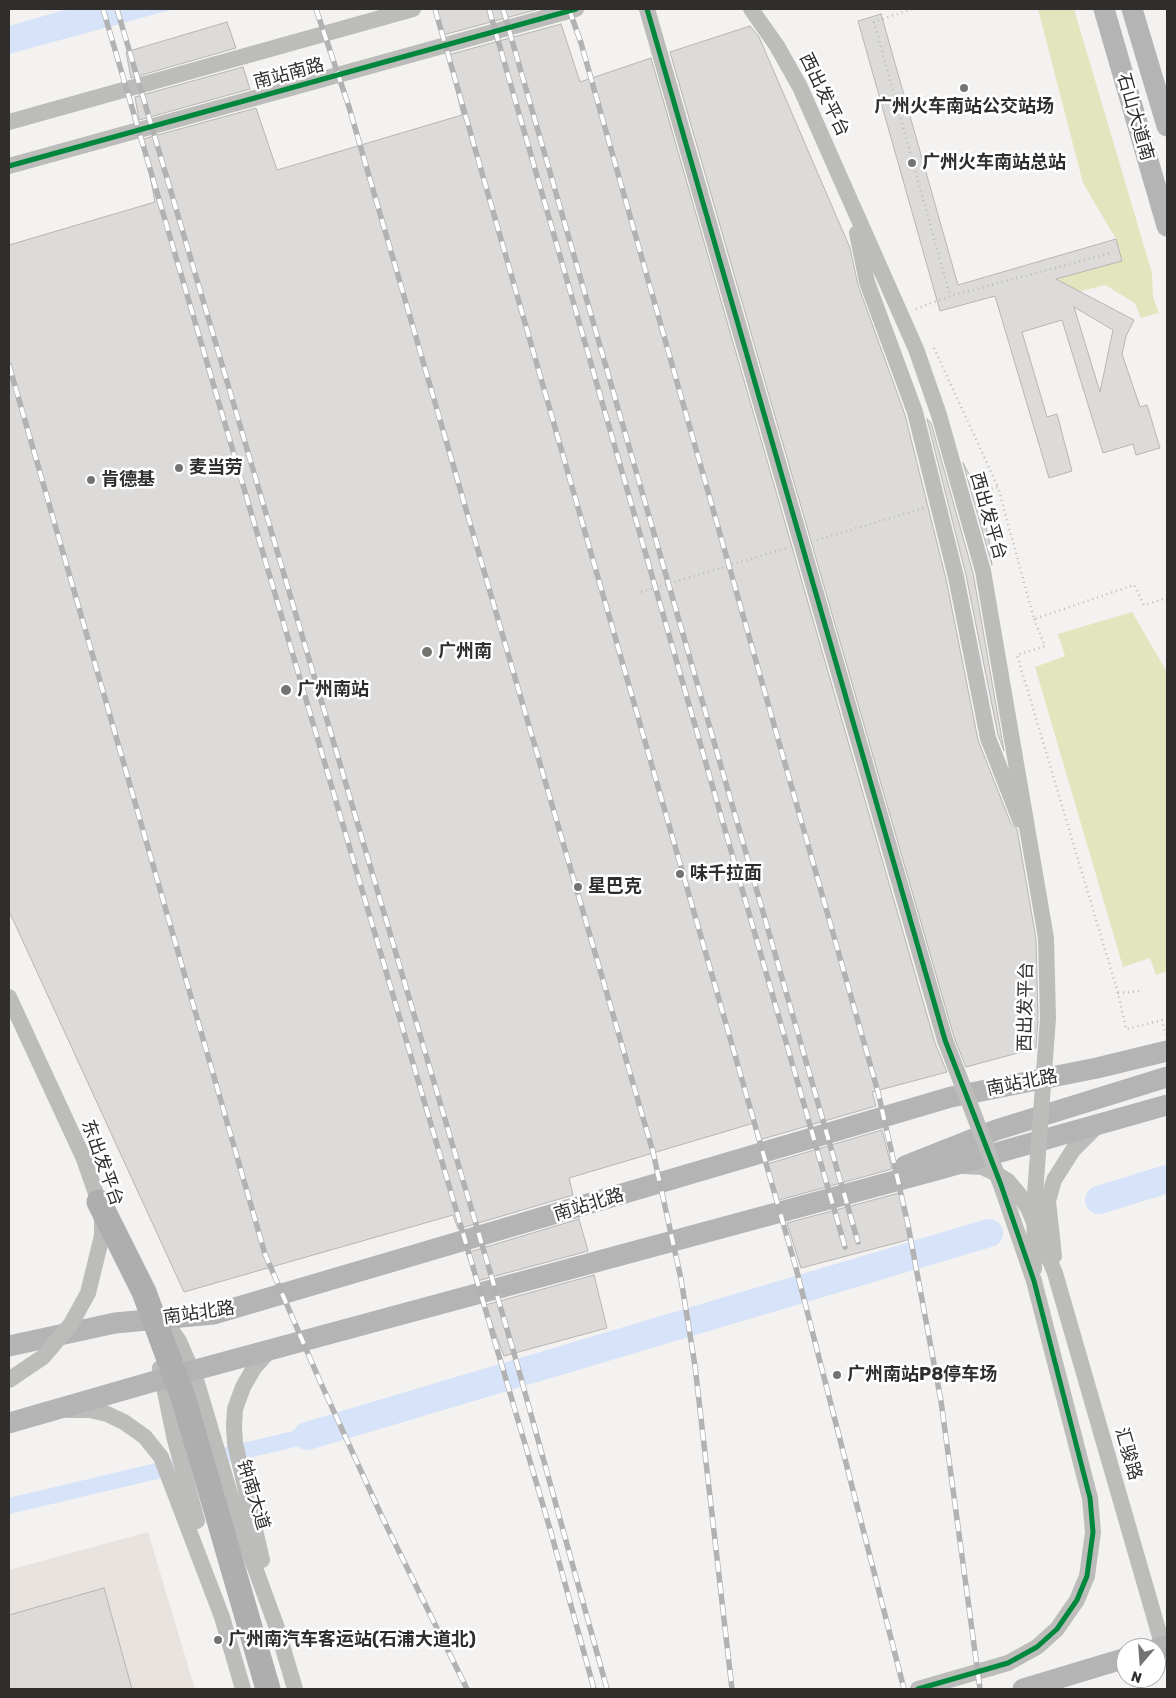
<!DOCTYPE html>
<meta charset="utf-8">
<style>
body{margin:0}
#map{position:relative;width:1176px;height:1698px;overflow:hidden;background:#f4f2f0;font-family:Rubik,sans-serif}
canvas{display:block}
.frame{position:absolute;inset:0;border:10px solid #2f2e2d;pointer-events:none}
.north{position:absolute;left:1116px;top:1638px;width:50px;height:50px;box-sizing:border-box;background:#fff;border:1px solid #acabab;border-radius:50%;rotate:198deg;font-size:14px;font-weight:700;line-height:20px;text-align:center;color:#2f2e2d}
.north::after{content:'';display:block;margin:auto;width:18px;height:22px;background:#747371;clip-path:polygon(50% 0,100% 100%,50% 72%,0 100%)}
</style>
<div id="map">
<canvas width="1176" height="1698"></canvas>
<div class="frame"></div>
<div class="north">N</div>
</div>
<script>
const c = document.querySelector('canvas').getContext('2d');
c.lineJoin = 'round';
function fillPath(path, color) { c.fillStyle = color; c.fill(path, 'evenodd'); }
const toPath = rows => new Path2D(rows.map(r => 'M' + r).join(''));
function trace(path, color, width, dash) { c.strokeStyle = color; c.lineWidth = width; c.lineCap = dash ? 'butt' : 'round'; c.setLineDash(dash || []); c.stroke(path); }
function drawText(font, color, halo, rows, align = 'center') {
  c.font = font + ' Rubik,"Noto Sans SC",sans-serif'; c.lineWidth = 5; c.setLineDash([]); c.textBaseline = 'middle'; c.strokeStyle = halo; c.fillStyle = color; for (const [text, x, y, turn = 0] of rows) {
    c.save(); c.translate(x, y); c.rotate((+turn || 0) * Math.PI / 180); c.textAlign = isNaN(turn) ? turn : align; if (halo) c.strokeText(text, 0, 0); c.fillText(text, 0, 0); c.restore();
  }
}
fillPath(toPath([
 [148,1532,195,1689,9,1689,9,1570]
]), '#e9e3df');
fillPath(toPath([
 [1038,9,1074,9,1152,273,1153,297,1159,313,1141,318,1135,303,1105,285,1035,303,1030,286,1121,259,1116,239,1083,183],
 [1132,612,1167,672,1167,971,1156,975,1150,958,1123,967,1035,667,1065,656,1058,634]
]), '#e2e5bd');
fillPath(toPath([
 [68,9,174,9,9,54,9,26]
]), '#d7e3f8');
trace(toPath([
 [205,1460,307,1436],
 [9,1506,178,1466]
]), '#d7e3f8', 16);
trace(toPath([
 [1099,1200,1167,1179],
 [307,1436,989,1233]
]), '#d7e3f8', 28);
const building = toPath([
 [437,9,539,9,443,35,437,9],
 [881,14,958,285,1116,239,1122,261,1056,279,1134,320,1126,336,1122,354,1140,407,1147,405,1160,448,1136,455,1133,444,1103,453,1062,320,1022,332,1047,417,1057,414,1072,471,1049,478,995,296,940,311,858,21,881,14],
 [1074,307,1113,330,1100,392,1074,307],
 [227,22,236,48,131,78,126,52,227,22],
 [561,24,580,82,651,58,935,1043,947,1072,872,1092,876,1106,759,1140,754,1123,569,1178,573,1195,458,1229,453,1215,184,1292,9,911,9,245,155,202,143,139,256,108,277,170,462,115,448,55,561,24],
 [750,26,759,37,850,248,858,285,905,415,946,579,978,740,1011,824,1017,829,1036,939,1038,1018,1036,1048,966,1067,954,1037,670,52,750,26],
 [243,67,250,89,139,120,135,97,243,67],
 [927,419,931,423,973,573,1004,751,998,735,966,575,927,419],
 [963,463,979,492,989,540,992,565,963,463],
 [882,1130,892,1169,779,1200,767,1164,882,1130],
 [899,1193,911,1239,801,1268,787,1223,899,1193],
 [579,1219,588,1251,477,1281,466,1253,579,1219],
 [594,1275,607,1328,504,1356,485,1305,594,1275],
 [104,1588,132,1689,9,1689,9,1615,104,1588]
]);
fillPath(building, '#dcdbd9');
trace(building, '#b6b5b4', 1);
trace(toPath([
 [912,9,874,22,950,296],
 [916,309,950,296,1111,253],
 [934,348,998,487],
 [977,492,998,487,1034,619,1134,585,1144,605,1167,598],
 [817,540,924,508],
 [641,592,787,548],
 [1034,619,1045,646,1017,655,1118,993,1126,1029,1162,1020,1166,1035],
 [1118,993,1141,991]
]), '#bbbbba', 2.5, [1, 4]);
trace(toPath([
 [9,122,413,9],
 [9,166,576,9],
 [962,1166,982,1167,995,1173,1008,1181,1018,1193,1028,1208,1055,1273,1163,1647],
 [1054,1256,1048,1201,1054,1180,1073,1150,1098,1125],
 [163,1318,179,1341,197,1383,239,1524,277,1628,295,1689],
 [160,1368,175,1440,197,1521],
 [69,1410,90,1410,107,1414,124,1422,145,1437,161,1457,222,1617,243,1689],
 [262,1560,235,1443,234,1426,235,1409,243,1387,254,1368,270,1350],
 [918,1689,1008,1663,1037,1647,1057,1629,1077,1600,1087,1576,1093,1532,1090,1498,1034,1281]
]), '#bcbcbb', 16);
trace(toPath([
 [1104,9,1167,226],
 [1132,9,1167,126],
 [905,1166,996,1130,1167,1077],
 [9,1346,115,1323,214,1314,951,1097,1097,1068,1167,1051],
 [9,1423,162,1379,936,1170,1167,1105],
 [1156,1649,1167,1646],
 [1023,1689,1126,1658]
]), '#b5b4b4', 21);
const rail = toPath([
 [103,9,550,1529,594,1689],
 [117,9,514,1353,607,1689],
 [316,9,349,107,653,1152,681,1279,695,1366,732,1689],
 [435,9,796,1268,904,1689],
 [489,9,845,1247],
 [503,9,858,1242],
 [569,9,581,43,878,1092,908,1225,941,1401,980,1689],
 [9,365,265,1254,319,1379,383,1519,467,1689]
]);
trace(rail, '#b3b2b2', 5.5);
trace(rail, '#fff', 4, [11]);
trace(toPath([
 [647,9,945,1040,1001,1185,1034,1281],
 [751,9,777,46,800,87,916,349,939,415,983,571,1046,938,1048,1018,1035,1194,1034,1269],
 [857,233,867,282,915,412,956,577,988,738,1020,820],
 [9,997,84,1159,99,1202,102,1220,102,1236,88,1293,71,1324,43,1357,9,1380]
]), '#bcbcbb', 16);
trace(toPath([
 [99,1202,144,1292,184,1400,268,1689]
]), '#afaeae', 25);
trace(toPath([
 [647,9,945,1040,1001,1185,1034,1281,1090,1498,1093,1532,1087,1576,1077,1600,1057,1629,1037,1647,1008,1663,918,1689],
 [9,166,576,9]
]), '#00873e', 5);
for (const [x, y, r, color] of [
 [964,88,5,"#747371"],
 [912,163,5,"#747371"],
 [179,468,5,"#747371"],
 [91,480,5,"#747371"],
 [427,652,6,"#747371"],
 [286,690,6,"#747371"],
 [680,874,5,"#747371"],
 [578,887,5,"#747371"],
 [837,1375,5,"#747371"],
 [218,1640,5,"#747371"]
]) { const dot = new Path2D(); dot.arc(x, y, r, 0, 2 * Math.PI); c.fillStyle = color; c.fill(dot); trace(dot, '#fff', 2); }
drawText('18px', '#2f2e2d', '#fff', [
 ["南站南路",289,74,-15],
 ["西出发平台",824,95,64],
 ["石山大道南",1135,117,74],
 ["西出发平台",988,516,74],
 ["西出发平台",1026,1007,-89],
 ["南站北路",1022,1083,-11],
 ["东出发平台",102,1163,70],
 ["南站北路",589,1205,-17],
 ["南站北路",199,1313,-8],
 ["汇骏路",1128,1454,74],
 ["钟南大道",253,1495,73]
]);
drawText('bold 18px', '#2f2e2d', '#fff', [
 ["广州火车南站公交站场",964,107,"center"],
 ["广州火车南站总站",922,163],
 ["麦当劳",189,468],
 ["肯德基",101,480],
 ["广州南",438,652],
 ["广州南站",297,690],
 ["味千拉面",690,874],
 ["星巴克",588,887],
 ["广州南站P8停车场",847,1375],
 ["广州南汽车客运站(石浦大道北)",228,1640]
], 'left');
</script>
